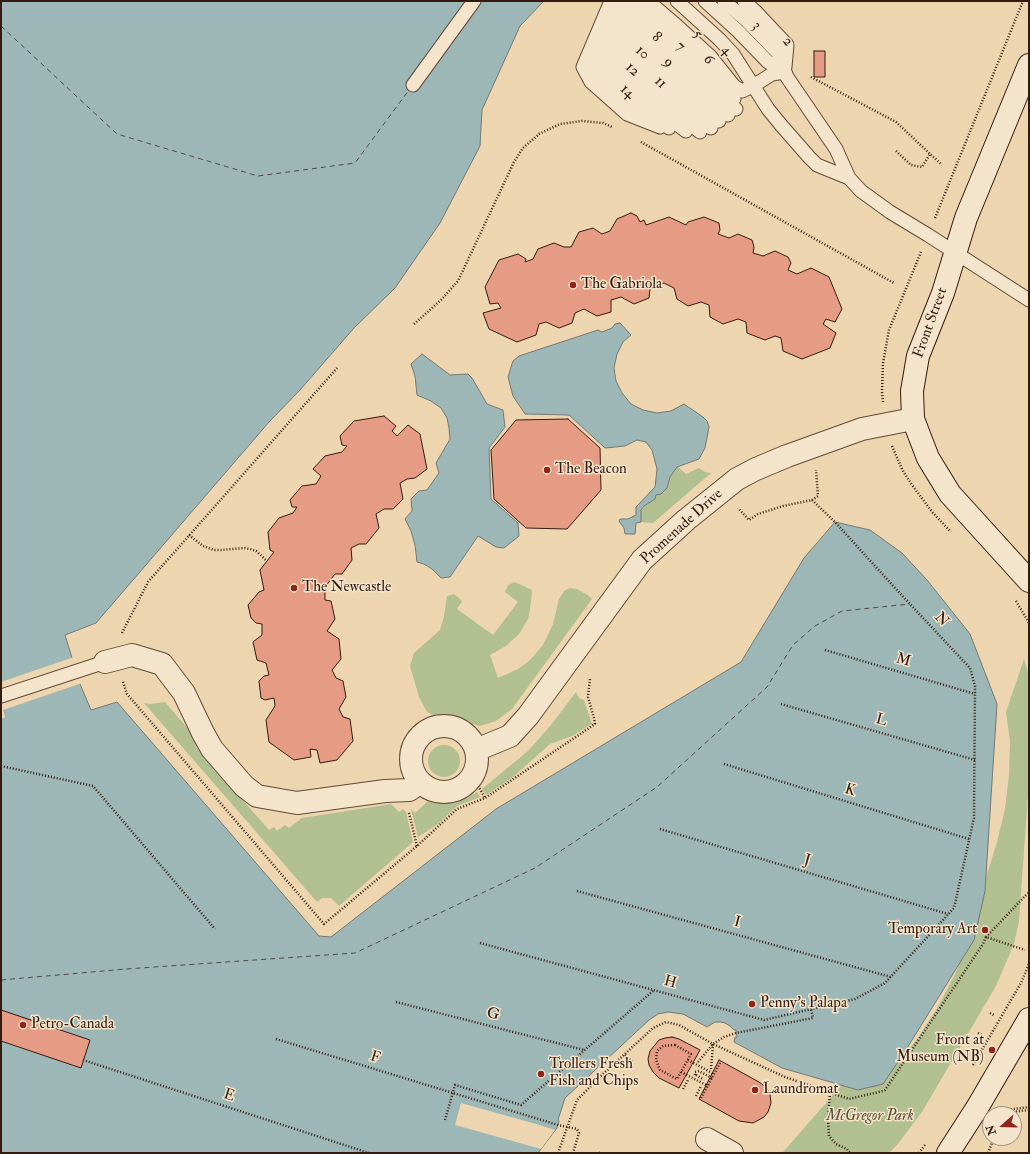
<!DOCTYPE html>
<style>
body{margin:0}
#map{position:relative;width:1030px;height:1154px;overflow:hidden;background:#edd6af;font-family:"IM FELL Double Pica",serif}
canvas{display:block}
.frame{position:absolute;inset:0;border:2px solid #331b0f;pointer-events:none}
.north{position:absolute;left:982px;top:1106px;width:40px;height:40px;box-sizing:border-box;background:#f3e4cb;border:1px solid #a69480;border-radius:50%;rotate:250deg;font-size:11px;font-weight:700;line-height:16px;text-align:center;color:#331b0f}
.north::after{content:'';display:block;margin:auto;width:14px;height:18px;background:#8f2418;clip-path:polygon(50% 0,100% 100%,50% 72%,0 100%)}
</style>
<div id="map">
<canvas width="1030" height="1154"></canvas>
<div class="frame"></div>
<div class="north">N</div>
</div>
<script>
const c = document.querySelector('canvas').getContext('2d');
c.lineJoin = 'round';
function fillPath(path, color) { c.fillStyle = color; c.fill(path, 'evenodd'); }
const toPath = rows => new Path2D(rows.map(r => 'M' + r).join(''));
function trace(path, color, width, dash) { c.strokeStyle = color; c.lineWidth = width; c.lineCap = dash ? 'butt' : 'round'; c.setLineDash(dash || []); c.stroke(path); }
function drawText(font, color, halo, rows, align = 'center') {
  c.font = font + ' "IM FELL Double Pica",serif'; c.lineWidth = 3; c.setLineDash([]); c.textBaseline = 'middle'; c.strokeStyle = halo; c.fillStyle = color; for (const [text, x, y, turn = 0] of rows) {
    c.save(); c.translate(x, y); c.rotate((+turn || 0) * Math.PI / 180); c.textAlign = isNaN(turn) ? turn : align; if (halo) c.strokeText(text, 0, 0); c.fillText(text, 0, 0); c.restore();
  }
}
fillPath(toPath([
 [677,466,686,474,699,468,705,472,711,473,653,523,641,522,641,511,644,506,655,499,655,495,667,488,670,477],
 [515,582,532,590,531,603,528,619,519,634,506,646,490,655,498,678,518,669,530,660,543,645,553,624,559,599,564,591,570,588,577,589,586,594,592,599,512,709,496,721,480,726,446,716,437,717,427,712,419,697,410,666,414,653,440,630,444,616,447,596,454,594,462,601,457,609,493,635,518,602,505,592,508,585],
 [1024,659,1029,675,1029,780,1019,921,1014,944,996,986,922,1112,897,1145,889,1153,786,1153,783,1152,847,1079,882,1078,894,1068,920,1035,939,1005,955,974,969,942,979,908,987,874,997,842,1005,809,1009,775,1010,741,1006,712],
 [576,692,579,698,584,700,592,724,572,736,550,744,513,777,486,795,482,789,528,751,551,725],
 [165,702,197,739,196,747,269,830,274,827,277,831,285,825,289,828,302,818,391,804,399,812,403,809,406,812,413,842,339,906,331,898,322,898,317,902,144,703,150,704],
 '428 761a16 16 0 1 1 32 0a16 16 0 1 1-32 0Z',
 [477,792,480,797,457,806,438,824,418,837,411,809,415,813,428,801,440,804,452,803,467,798]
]), '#b2bf90');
const water = toPath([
 [1,1,544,1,520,26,482,110,480,146,440,223,395,288,354,328,300,390,269,422,96,623,65,635,80,684,91,710,117,702,319,936,331,937,496,809,741,662,804,558,835,522,870,530,902,553,927,580,970,634,997,704,985,891,974,940,904,1053,883,1084,858,1090,782,1068,734,1042,735,1037,737,1037,736,1030,734,1030,730,1026,725,1023,721,1022,715,1022,707,1027,683,1014,668,1012,658,1014,649,1020,565,1098,558,1120,559,1121,557,1128,538,1153,1,1153,1,1],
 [620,323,631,335,623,342,617,354,614,368,616,381,622,393,631,404,643,410,657,413,671,411,684,404,703,417,707,421,709,427,705,448,699,459,677,467,670,477,667,488,661,494,656,495,655,499,644,506,641,510,641,522,636,523,635,534,625,534,624,528,619,521,620,519,628,519,636,515,636,507,655,487,657,469,652,450,646,442,637,440,625,446,605,448,569,415,525,414,513,396,508,377,513,361,519,356,598,330,602,332,612,328,615,324,620,323],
 [422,354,450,375,468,374,472,378,487,404,503,410,505,427,489,448,491,499,518,523,519,536,504,548,496,547,478,536,450,577,441,578,432,569,424,564,417,562,415,545,411,531,405,519,412,511,411,499,419,491,427,490,439,473,436,463,450,439,449,428,447,418,441,408,431,401,417,395,415,376,411,364,422,354]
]);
fillPath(water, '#9db6b6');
trace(water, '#737873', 1);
fillPath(toPath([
 [74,657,82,683,3,710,5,717,1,719,1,682],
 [461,1103,536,1124,555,1130,541,1149,455,1125]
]), '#edd6af');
trace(toPath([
 [1,26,117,134,258,176,355,163,409,90],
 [1,980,126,969,355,953,535,868,657,787,767,687,793,645,815,626,842,611,910,604]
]), '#534a41', 1, [5, 4]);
const building = toPath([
 [814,51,825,51,825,77,814,77,814,51],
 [631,213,637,216,640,222,644,220,646,225,669,217,686,225,688,222,704,217,719,223,720,230,718,234,729,238,738,234,752,240,754,247,753,253,763,256,775,251,788,257,791,263,788,270,797,274,811,268,829,277,842,309,835,322,826,319,823,324,836,333,830,348,802,359,783,351,781,338,775,336,765,340,747,333,746,322,738,319,723,324,710,317,709,305,701,302,688,306,677,299,674,288,664,283,650,289,649,298,634,304,621,297,611,300,611,312,597,316,584,309,575,313,572,323,559,328,546,322,539,324,536,335,517,342,489,329,483,313,501,308,498,303,490,304,485,287,499,260,518,254,526,259,525,262,533,259,538,249,554,243,564,247,571,247,579,232,593,228,602,234,610,231,617,219,631,213],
 [384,416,396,426,392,431,397,436,408,425,420,434,427,469,415,478,407,479,400,483,403,499,393,509,384,509,376,514,379,528,366,544,359,544,351,548,352,560,342,574,335,574,325,587,325,600,331,601,335,619,327,631,339,639,341,659,332,670,336,678,343,681,346,697,339,709,343,717,350,719,353,741,337,760,320,763,317,750,310,749,311,757,294,760,269,742,266,720,275,706,274,698,265,700,261,698,259,681,264,676,269,675,266,663,257,660,253,642,262,635,262,624,256,623,251,618,248,605,259,592,264,590,260,570,274,552,270,550,268,532,279,518,293,513,297,507,292,507,290,500,302,486,316,484,321,476,313,469,325,456,342,452,347,446,342,445,340,436,354,421,384,416],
 [568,419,600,448,601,490,567,529,526,528,494,499,491,450,516,420,568,419],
 [1,1010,90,1040,81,1068,1,1041,1,1010],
 [672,1037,679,1039,700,1050,679,1088,659,1078,653,1072,649,1065,648,1059,650,1051,659,1040,665,1038,672,1037],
 [719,1060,759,1082,766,1087,770,1094,771,1103,768,1112,764,1117,753,1123,739,1121,699,1099,719,1060]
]);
fillPath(building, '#e69b85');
trace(building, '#331b0f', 1);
const lane = toPath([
 [611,1,583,67,591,82,627,114,660,127],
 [620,1,625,8,682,56,696,70,722,101,736,109],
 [633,1,687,48,701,61,734,99],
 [648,1,676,25,710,56,734,86,742,91,753,86,772,74,784,72],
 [677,1,719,39,733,54,768,109,781,125,809,157,817,165,849,178],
 [705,1,738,31,768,62,784,72],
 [724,1,746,20,778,53,787,77,836,149,849,178,861,191,890,212,928,235,1029,300],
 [744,1,755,11,787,45,785,67],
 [611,3,621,17,682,71,715,107,728,115],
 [607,12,617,26,671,74,707,113,719,121],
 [603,22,613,36,666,83,699,120,711,128],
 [598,32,608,45,656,87,688,122,700,132],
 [594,42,604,54,645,90,677,124,686,131],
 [590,51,600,63,627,86,669,128],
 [586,60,595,73,648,118],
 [413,85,474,1],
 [1,696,105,662]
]);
const street = toPath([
 [105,662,132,655,162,664,184,693,203,733,212,749,244,786,257,796,297,803,385,791,409,790,420,782],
 '411 759a33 33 0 1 1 66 0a33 33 0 1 1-66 0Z',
 [476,750,510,736,528,716,642,560,686,520,737,479,756,469,787,456,862,429,913,419],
 [707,1139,732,1153]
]);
const secondary = toPath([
 [1029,65,966,218,943,293,918,356,912,391,913,419,928,458,950,494,1029,581],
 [948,1153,977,1108,1029,1019]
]);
trace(lane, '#624a37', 15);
trace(street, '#624a37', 24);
trace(secondary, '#331b0f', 24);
trace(toPath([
 [811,77,896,122,942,165],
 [641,142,894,283],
 [896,151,911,165,922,167,930,154],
 [935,218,1023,1],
 [414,324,442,299,458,281,514,162,523,148,539,134,560,124,582,121,603,123,612,127],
 [883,402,882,392,883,363,889,330,921,252],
 [892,446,903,471,912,485,933,513,951,532],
 [812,500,818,496,816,470],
 [189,535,203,546,214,550,222,550,245,548,250,549,256,551,267,561],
 [1016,601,1029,623],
 [122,633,148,582,337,368],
 [825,650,975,694],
 [123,682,127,694,324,924,417,846,457,809,485,798,595,724,594,718,588,697,590,679],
 [781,704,975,760],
 [724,764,969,839],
 [1,766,93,786,215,929],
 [470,781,480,789,485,798],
 [409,813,417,846],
 [660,829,948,914],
 [577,891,891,977],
 [986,937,1028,893],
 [480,943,764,1020,855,999,885,983,954,908,974,818,975,686,970,668,895,588,835,522,812,500,783,506,758,514,749,520,738,508],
 [396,1002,584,1050],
 [990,1013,994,1015],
 [978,1033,982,1035],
 [276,1039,558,1125,577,1129,579,1133,573,1153],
 [675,1045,691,1054,677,1079,660,1070,656,1060,657,1051,663,1046,675,1045],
 [625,1055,632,1062],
 [83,1060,369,1153],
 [688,1060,714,1074],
 [698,1062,713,1044,724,1037,736,1033,813,1018,811,1009],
 [973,1065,1021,983,1029,964],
 [711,1069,713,1044],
 [681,1072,708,1086],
 [695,1075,695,1072,699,1071,712,1078],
 [696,1075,703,1079],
 [683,1089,688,1080],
 [830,1093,828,1119,829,1136,836,1144,847,1149,850,1153],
 [696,1096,701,1086],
 [701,1098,720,1063],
 [1004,1113,1029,1110],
 [1005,1114,1006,1110,1029,1107],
 [445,1120,455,1085,521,1105,653,991],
 [558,1153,577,1100,600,1077,653,1028,666,1022,679,1025,713,1044,785,1077,849,1099,883,1091,885,1090,983,944,986,937,1025,950],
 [600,1153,602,1151],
 [919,1153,925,1145],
 [988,1153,994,1138]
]), '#331b0f', 2.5, [1, 2]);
trace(lane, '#f3e4cb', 13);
trace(street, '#f3e4cb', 22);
trace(secondary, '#f3e4cb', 22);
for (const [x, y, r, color] of [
 [573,285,4,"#8f2418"],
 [547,470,4,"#8f2418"],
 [294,588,4,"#8f2418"],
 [985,930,4,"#8f2418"],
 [752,1004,4,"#8f2418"],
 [23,1025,4,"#8f2418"],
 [992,1050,4,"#8f2418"],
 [541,1074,4,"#8f2418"],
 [755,1090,4,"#8f2418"]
]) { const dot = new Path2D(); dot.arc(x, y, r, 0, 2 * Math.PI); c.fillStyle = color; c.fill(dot); trace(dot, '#f3e4cb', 1.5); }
drawText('15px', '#331b0f', '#f3e4cb', [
 ["3",756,26,46],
 ["5",697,35,43],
 ["8",656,38,41],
 ["2",787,42,54],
 ["7",680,47,43],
 ["4",726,51,49],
 ["10",642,53,41],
 ["6",708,60,47],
 ["9",668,63,42],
 ["12",632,70,42],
 ["11",660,83,43],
 ["14",627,92,42],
 ["Front Street",931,323,-70],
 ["Promenade Drive",682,527,-42],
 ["N",941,620,47],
 ["M",903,661,16],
 ["L",881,721,16],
 ["K",850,791,17],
 ["J",807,861,16],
 ["I",737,923,15],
 ["H",670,983,15],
 ["G",493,1015,14],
 ["F",375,1058,17],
 ["E",229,1096,18]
]);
drawText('15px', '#331b0f', '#f3e4cb', [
 ["The Gabriola",581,285],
 ["The Beacon",555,470],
 ["The Newcastle",302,588],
 ["Temporary Art",977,930,"right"],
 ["Penny's Palapa",760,1004],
 ["Petro-Canada",31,1025],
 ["Front at",984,1041,"right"],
 ["Museum (NB)",984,1058,"right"],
 ["Trollers Fresh",549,1065],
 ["Fish and Chips",549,1082],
 ["Laundromat",763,1090]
], 'left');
drawText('italic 15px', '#594c36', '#f3e4cb', [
 ["McGregor Park",870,1117]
]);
</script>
